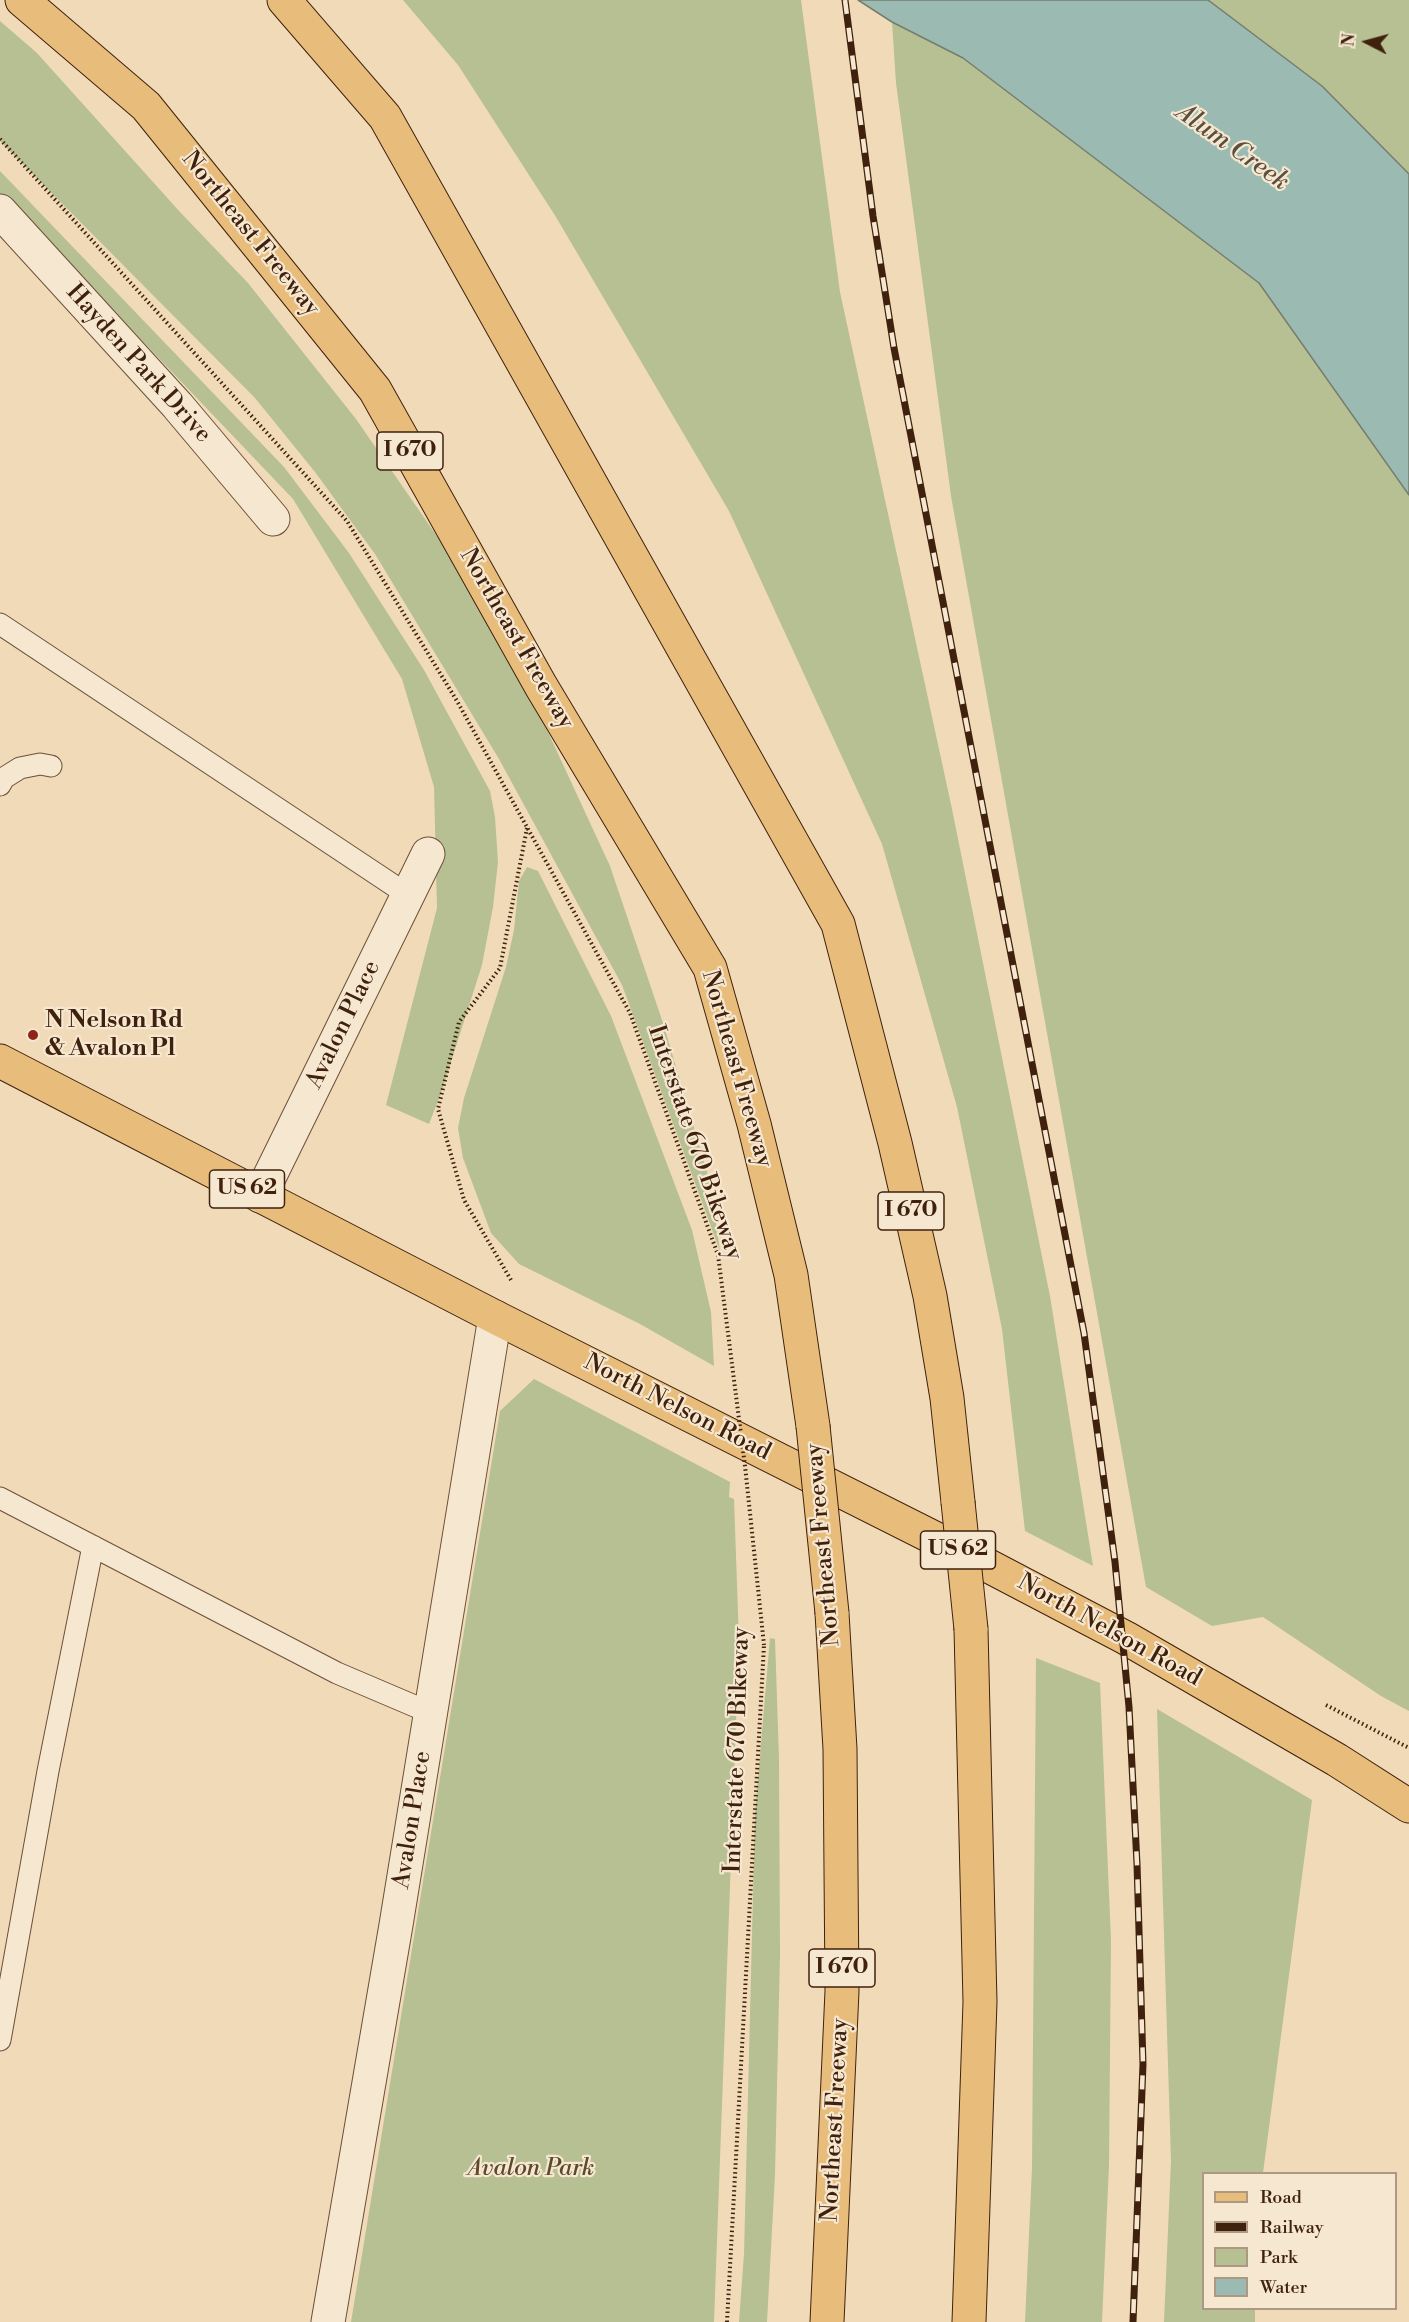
<!DOCTYPE html>
<style>
body{margin:0}
#map{position:relative;width:1409px;height:2322px;overflow:hidden;background:#f1dab8;font-family:"Libre Bodoni",serif}
canvas{display:block}
.legend{position:absolute;left:1202px;top:2172px;width:195px;height:138px;box-sizing:border-box;background:#f6e7d1;border:2px solid #ad9883;margin:0;padding:8px 10px;list-style:none;font-size:18px;color:#3f210d}
.legend li{display:flex;align-items:center;gap:12px;height:30px}
.legend b{width:30px;border:2px solid #ad9883}
.north{position:absolute;left:1337px;top:12px;width:60px;height:60px;-webkit-text-stroke:4px #f6e7d1;paint-order:stroke;rotate:276deg;font-size:16px;font-weight:700;line-height:24px;text-align:center;color:#3f210d}
.north::after{content:'';display:block;margin:auto;width:21px;height:27px;background:#3f210d;clip-path:polygon(50% 0,100% 100%,50% 72%,0 100%)}
</style>
<div id="map">
<canvas width="1409" height="2322"></canvas>
<ul class="legend">
<li><b style="height:8px;background:#e8bd7c"></b>Road</li>
<li><b style="height:8px;background:#3f210d"></b>Railway</li>
<li><b style="height:16px;background:#b6c092"></b>Park</li>
<li><b style="height:16px;background:#9bbab1"></b>Water</li>
</ul>
<div class="north">N</div>
</div>
<script>
const c = document.querySelector('canvas').getContext('2d');
c.lineJoin = 'round';
function fillPath(path, color) { c.fillStyle = color; c.fill(path, 'evenodd'); }
const toPath = rows => new Path2D(rows.map(r => 'M' + r).join(''));
function trace(path, color, width, dash) { c.strokeStyle = color; c.lineWidth = width; c.lineCap = dash ? 'butt' : 'round'; c.setLineDash(dash || []); c.stroke(path); }
function drawText(font, color, halo, rows, align = 'center') {
  c.font = font + ' "Libre Bodoni",serif'; c.lineWidth = 4.5; c.setLineDash([]); c.textBaseline = 'middle'; c.strokeStyle = halo; c.fillStyle = color; for (const [text, x, y, turn = 0] of rows) {
    c.save(); c.translate(x, y); c.rotate((+turn || 0) * Math.PI / 180); c.textAlign = isNaN(turn) ? turn : align; if (halo) c.strokeText(text, 0, 0); c.fillText(text, 0, 0); c.restore();
  }
}
fillPath(toPath([
 [403,0,801,0,840,292,952,809,1050,1296,1093,1566,1025,1531,1002,1329,957,1107,882,844,729,511,556,217,458,65],
 [1208,0,1409,0,1409,174,1322,86],
 [0,21,37,53,180,212,248,283,356,419,452,558,535,704,610,866,663,1023,710,1182,720,1251,622,985,499,759,375,554,315,472,255,398,0,141],
 [892,22,963,58,1259,283,1409,495,1409,1711,1381,1696,1263,1617,1212,1626,1146,1587,951,496,896,83],
 [0,171,284,467,349,553,424,670,490,791,495,817,498,862,493,907,482,965,441,1093,429,1124,386,1105,437,908,434,787,402,679,293,499,71,266,0,199],
 [527,867,538,871,611,1016,692,1230,711,1312,714,1366,640,1324,519,1264,491,1233,463,1158,458,1128,464,1098,506,967,514,930,519,881],
 [534,1379,730,1482,729,1497,734,1499,739,1641,714,2322,351,2322,500,1411],
 [770,1638,775,1639,779,1758,780,1954,775,2175,767,2322,739,2322,744,2254,755,1814],
 [1036,1658,1100,1683,1111,1940,1109,2165,1102,2322,1025,2322,1032,2168],
 [1157,1709,1312,1800,1263,2173,1204,2174,1204,2308,1255,2309,1255,2322,1164,2322,1171,2161]
]), '#b6c092');
const water = toPath([
 [858,0,1208,0,1322,86,1409,174,1409,495,1259,283,963,58,892,22,858,0]
]);
fillPath(water, '#9bbab1');
trace(water, '#767d6f', 1.5);
const lane = toPath([
 [0,624,408,895],
 [0,785,4,778,20,768,40,764,51,766],
 [0,1498,337,1673,431,1713],
 [0,2040,48,1771,93,1546]
]);
const street = toPath([
 [0,211,177,405,273,519],
 [260,1196,428,854],
 [328,2322,396,1925,495,1317]
]);
const primary = toPath([
 [0,1061,495,1317,960,1551,1126,1638,1337,1760,1409,1806]
]);
const highway = toPath([
 [22,0,146,106,375,390,541,686,710,968,754,1124,791,1275,813,1426],
 [284,0,385,117,838,924,895,1143,930,1296,947,1398,958,1502],
 [827,2322,842,1991,840,1749,832,1613],
 [969,2322,980,2002,971,1629]
]);
trace(lane, '#6c4f38', 23);
trace(street, '#6c4f38', 35);
trace(primary, '#3f210d', 35);
trace(highway, '#3f210d', 35);
trace(toPath([
 [0,139,347,521,457,701,630,1013,718,1255],
 [511,1280,464,1200,438,1109,459,1022,500,968,527,828],
 [1326,1705,1409,1748],
 [727,2322,764,1645]
]), '#3f210d', 4, [1.5, 3]);
trace(lane, '#f6e7d1', 21);
trace(street, '#f6e7d1', 33);
trace(primary, '#e8bd7c', 33);
trace(highway, '#e8bd7c', 33);
const rail = toPath([
 [845,0,873,216,894,348,1084,1333,1115,1562,1129,1707,1137,1864,1143,2064,1133,2322]
]);
trace(rail, '#3f210d', 7);
trace(rail, '#f6e7d1', 4.5, [14]);
const highwayBridge = toPath([
 [813,1426,832,1613],
 [958,1502,971,1629]
]);
trace(highwayBridge, '#3f210d', 35, []);
trace(toPath([
 [718,1255,745,1466,764,1645]
]), '#3f210d', 4, [1.5, 3]);
trace(highwayBridge, '#e8bd7c', 33);
for (const [x, y, r, color] of [
 [33,1035,6,"#8f2418"]
]) { const dot = new Path2D(); dot.arc(x, y, r, 0, 2 * Math.PI); c.fillStyle = color; c.fill(dot); trace(dot, '#f6e7d1', 2); }
for (const [x, y, w] of [
 [410,451,66],
 [247,1189,75],
 [911,1211,66],
 [958,1550,75],
 [842,1968,66]
]) { const box = new Path2D(); box.roundRect(x - w / 2, y - 19, w, 38, 4.5); c.fillStyle = '#f6e7d1'; c.fill(box); trace(box, '#3f210d', 1.5); }
drawText('bold 22px', '#3f210d', null, [
 ["I 670",410,451],
 ["US 62",247,1189],
 ["I 670",911,1211],
 ["US 62",958,1550],
 ["I 670",842,1968]
]);
drawText('24px', '#3f210d', '#f6e7d1', [
 ["Northeast Freeway",250,234,51],
 ["Hayden Park Drive",138,364,48],
 ["Northeast Freeway",516,639,60],
 ["Avalon Place",344,1025,-64],
 ["Northeast Freeway",736,1069,74],
 ["Interstate 670 Bikeway",694,1143,71],
 ["North Nelson Road",677,1408,27],
 ["Northeast Freeway",824,1545,-95],
 ["North Nelson Road",1109,1631,29],
 ["Interstate 670 Bikeway",738,1750,-88],
 ["Avalon Place",413,1820,-81],
 ["Northeast Freeway",836,2120,-87]
]);
drawText('bold 24px', '#3f210d', '#f6e7d1', [
 ["N Nelson Rd",45,1021],
 ["& Avalon Pl",45,1049]
], 'left');
drawText('italic 24px', '#5d492e', '#f6e7d1', [
 ["Avalon Park",531,2169]
]);
drawText('italic 26px', '#5b4f3e', '#f6e7d1', [
 ["Alum Creek",1232,148,35]
]);
</script>
